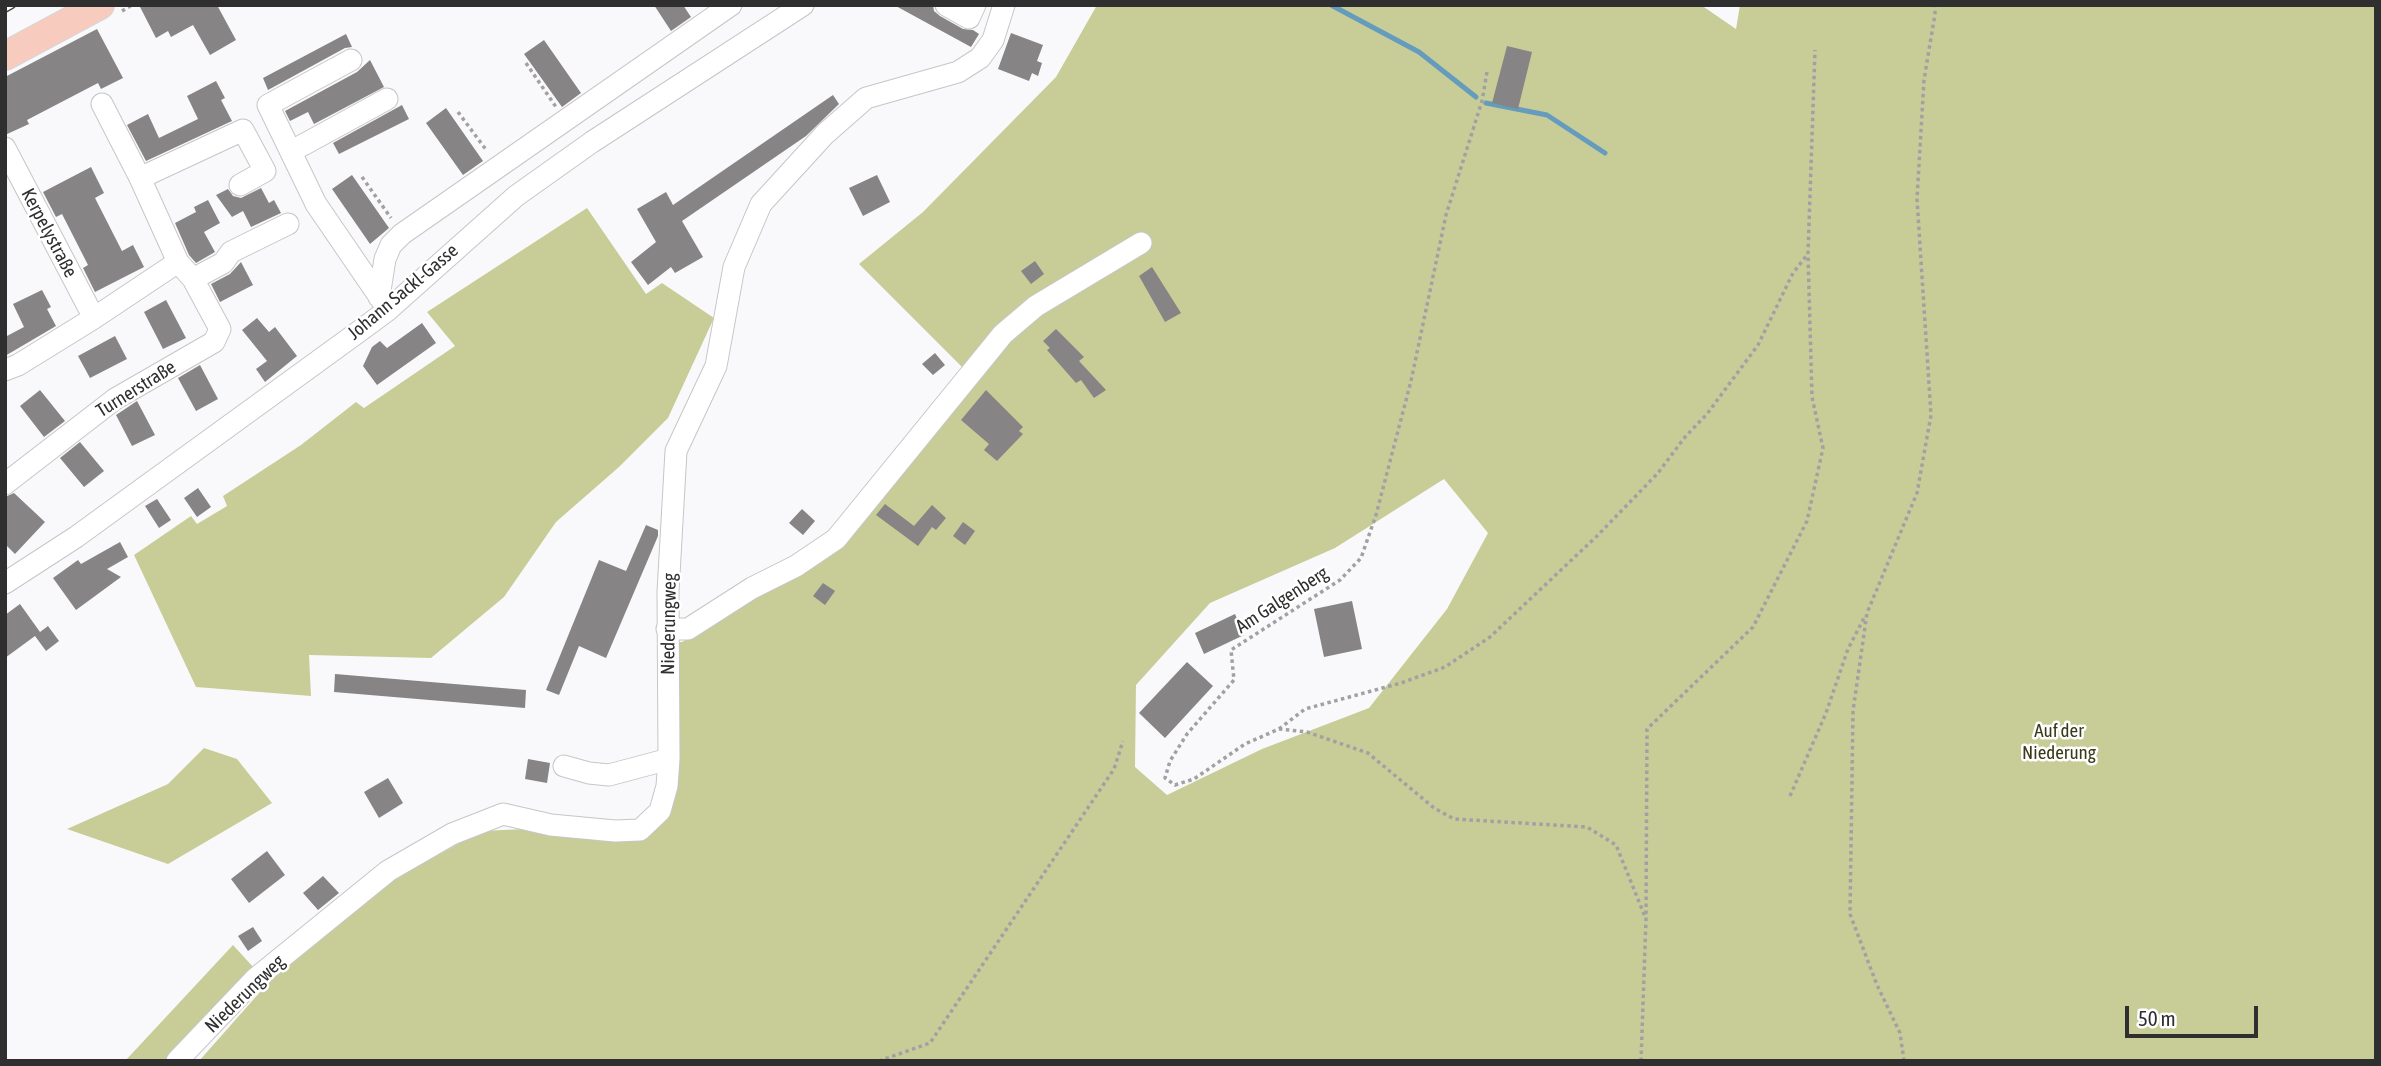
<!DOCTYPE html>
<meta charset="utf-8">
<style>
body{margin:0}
#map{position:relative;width:2381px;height:1066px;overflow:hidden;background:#f9f9fc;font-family:"Asap Condensed",sans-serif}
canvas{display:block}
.frame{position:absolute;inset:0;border:7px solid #2f2f30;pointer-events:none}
.scale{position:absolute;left:2125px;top:1006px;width:133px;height:32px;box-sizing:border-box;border:4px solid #2f2f30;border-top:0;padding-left:9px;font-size:21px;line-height:24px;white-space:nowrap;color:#2f2f30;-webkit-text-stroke:5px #fff;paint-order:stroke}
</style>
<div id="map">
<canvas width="2381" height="1066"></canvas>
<div class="frame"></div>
<div class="scale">50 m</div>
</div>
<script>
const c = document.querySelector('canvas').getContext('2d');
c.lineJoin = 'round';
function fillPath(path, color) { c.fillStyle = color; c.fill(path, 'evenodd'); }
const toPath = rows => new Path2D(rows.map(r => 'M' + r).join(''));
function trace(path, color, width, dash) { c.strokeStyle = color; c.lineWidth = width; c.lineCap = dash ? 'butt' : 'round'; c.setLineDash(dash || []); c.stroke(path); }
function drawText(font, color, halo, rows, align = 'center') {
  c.font = font + ' "Asap Condensed",sans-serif'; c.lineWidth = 5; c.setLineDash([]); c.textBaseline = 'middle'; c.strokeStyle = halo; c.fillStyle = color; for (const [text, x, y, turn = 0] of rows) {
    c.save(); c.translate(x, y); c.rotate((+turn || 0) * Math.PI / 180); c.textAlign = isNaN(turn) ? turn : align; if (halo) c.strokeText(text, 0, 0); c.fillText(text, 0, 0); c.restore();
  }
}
fillPath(toPath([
 [1097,5,1701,5,1736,29,1740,5,2376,5,2376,1061,199,1061,268,983,379,888,481,831,525,829,644,839,660,811,667,642,682,642,781,584,835,529,963,368,859,264,923,212,1056,77],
 [1444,479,1488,533,1447,609,1369,708,1262,749,1167,795,1135,767,1136,685,1210,603,1335,548],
 [587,208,646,294,662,283,714,318,668,418,619,467,556,522,504,597,431,658,309,655,311,696,196,687,134,555,191,516,197,524,227,506,223,496,301,445,356,402,364,408,455,346,427,312],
 [204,748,237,759,272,803,168,864,67,829,168,784],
 [233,945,255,969,167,1061,125,1061]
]), '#c8cd98');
trace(toPath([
 [1331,5,1419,52,1476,97],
 [1486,103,1547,115,1605,153]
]), '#659cbd', 5);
fillPath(toPath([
 [139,5,217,5,236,40,210,55,193,25,171,37,168,31,156,38],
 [654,5,683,5,691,17,671,31],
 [894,5,933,5,934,11,940,16,963,29,973,30,979,34,971,47],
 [97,29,123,78,101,89,98,83,27,120,29,124,5,135,5,77],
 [1011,33,1043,45,1037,61,1042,63,1038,76,1032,73,1029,81,998,69],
 [346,34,352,47,345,48,268,90,263,78],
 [544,40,581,93,562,107,524,54],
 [1507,46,1532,52,1518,109,1492,103],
 [370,60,384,87,314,124,308,112,290,121,285,111,357,72],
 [216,81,225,98,221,100,232,121,146,161,127,125,148,114,159,138,198,119,187,96],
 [833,95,839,104,806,136,682,221,703,257,675,273,671,267,648,285,631,262,656,242,637,209,666,192,673,205],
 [402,105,409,119,339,154,333,143],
 [446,108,483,161,463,175,426,123],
 [91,167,104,193,95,198,122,251,133,245,144,267,95,292,83,268,88,265,62,214,56,217,43,192],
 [352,175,389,228,370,244,332,189],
 [877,175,890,202,863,216,849,188],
 [261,188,269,203,274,200,281,213,251,227,243,211,232,217,216,195,228,189,233,196,241,198],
 [208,200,220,223,204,232,215,252,196,263,189,255,175,223,196,212,194,207],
 [1035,261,1044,274,1031,284,1021,271],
 [241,262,253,285,220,302,211,284,230,274],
 [1152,267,1181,313,1165,322,1139,276],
 [42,290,51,307,47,309,56,326,5,356,5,337,24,327,13,304],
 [166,300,186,338,163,349,144,312],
 [257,318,269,332,275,327,297,356,265,382,256,369,267,361,242,330],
 [422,323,436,343,377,385,363,366,372,347,380,341,387,348],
 [1056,329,1084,357,1079,361,1106,390,1094,398,1081,380,1076,383,1047,350,1050,348,1043,341],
 [115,336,127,359,90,378,78,356],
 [935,353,945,365,933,375,922,364],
 [200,365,218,399,196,411,178,378],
 [40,390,65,421,44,437,20,406],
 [986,390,1023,427,1019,431,1023,434,997,461,984,450,989,444,961,420],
 [137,401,155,435,132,446,116,415],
 [80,442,104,471,84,487,60,458],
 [198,488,211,507,197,517,184,498],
 [14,493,45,522,15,554,5,544,5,497],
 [157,499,171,520,159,528,145,506],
 [885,504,914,526,932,505,946,518,936,530,932,527,918,546,876,515],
 [802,509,815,521,803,535,789,523],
 [963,522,975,531,965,545,953,536],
 [646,525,658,530,658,536,606,658,579,646,559,695,546,690,599,560,626,571],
 [120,542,128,557,107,569,121,577,76,610,53,578,78,560,81,564],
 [823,583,835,591,825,605,813,596],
 [1352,601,1362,649,1324,657,1314,609],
 [20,604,40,632,48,626,59,641,46,651,35,636,5,658,5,615],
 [1235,614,1244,635,1204,654,1195,633],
 [1187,662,1213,686,1165,738,1139,713],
 [335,674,526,690,525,708,334,692],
 [528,759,550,763,547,783,525,779],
 [388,778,403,803,379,818,364,792],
 [267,851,285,875,249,903,231,879],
 [323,876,339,893,318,910,303,893],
 [253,927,262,941,248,951,238,936]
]), '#868484');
const minor = toPath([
 [946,5,969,18,975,5],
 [351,60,268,105,316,204,383,302],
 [102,104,140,178,178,262,193,279,223,263,231,252,288,224],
 [5,148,94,318,178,262],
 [292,151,387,99],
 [140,178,243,130,265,171,240,185],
 [379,297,385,259,391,245,402,234,731,5],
 [5,370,18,365,94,318],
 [5,484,115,399,214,342,220,329,193,279],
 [5,583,76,537,361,330,388,310,516,196,592,142,803,5],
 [667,629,688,629,752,588,796,566,836,539,1003,334,1036,306,1141,243],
 [564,766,589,773,609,775,669,759],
 [177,1061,255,979,388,871,452,834,503,814,551,825,615,831,640,830,660,811,667,786,669,759,668,592,676,451,716,366,734,267,761,204,825,134,866,98,958,72,980,58,993,40,1004,5]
]);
const major = toPath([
 [5,56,100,5]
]);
trace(minor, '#c6c6c8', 23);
trace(major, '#d5d5d6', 30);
trace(toPath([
 [122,11,132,5],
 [526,63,556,107],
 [1487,72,1482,101,1446,215,1411,381,1376,515,1361,558,1340,580,1231,650,1234,680,1187,734,1170,761,1165,778,1175,785,1194,779,1245,744,1279,729,1307,732,1368,753,1434,808,1454,819,1587,827,1616,845,1646,919],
 [458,112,487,151],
 [362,177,391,218],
 [1279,729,1305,709,1401,683,1445,667,1490,637,1598,535,1658,473,1685,437,1707,414,1758,345,1793,273,1807,255],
 [1790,796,1826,713,1848,649,1864,618],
 [879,1061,930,1043,1114,769,1123,741],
 [1641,1061,1646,919,1647,729,1753,627,1807,521,1823,448,1812,397,1808,254,1815,50],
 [1904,1061,1900,1033,1877,985,1850,914,1853,711,1867,613,1917,493,1931,415,1917,199,1924,80,1935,14,1935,5]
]), '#a1a1a4', 3.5, [3.5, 3.5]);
trace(minor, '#fff', 21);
trace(major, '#f8cbbf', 28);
const rail = toPath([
 [5,9,12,5]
]);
trace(rail, '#484849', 8);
trace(rail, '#fff', 5, [16]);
drawText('19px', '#2f2f30', '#fff', [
 ["Kerpelystraße",49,233,62],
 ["Johann Sackl-Gasse",403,292,-40],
 ["Turnerstraße",136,389,-32],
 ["Am Galgenberg",1282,600,-33],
 ["Niederungweg",669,624,-89],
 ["Niederungweg",245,994,-44]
]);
drawText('19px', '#383a18', '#fff', [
 ["Auf der",2059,731],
 ["Niederung",2059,753]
]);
</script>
